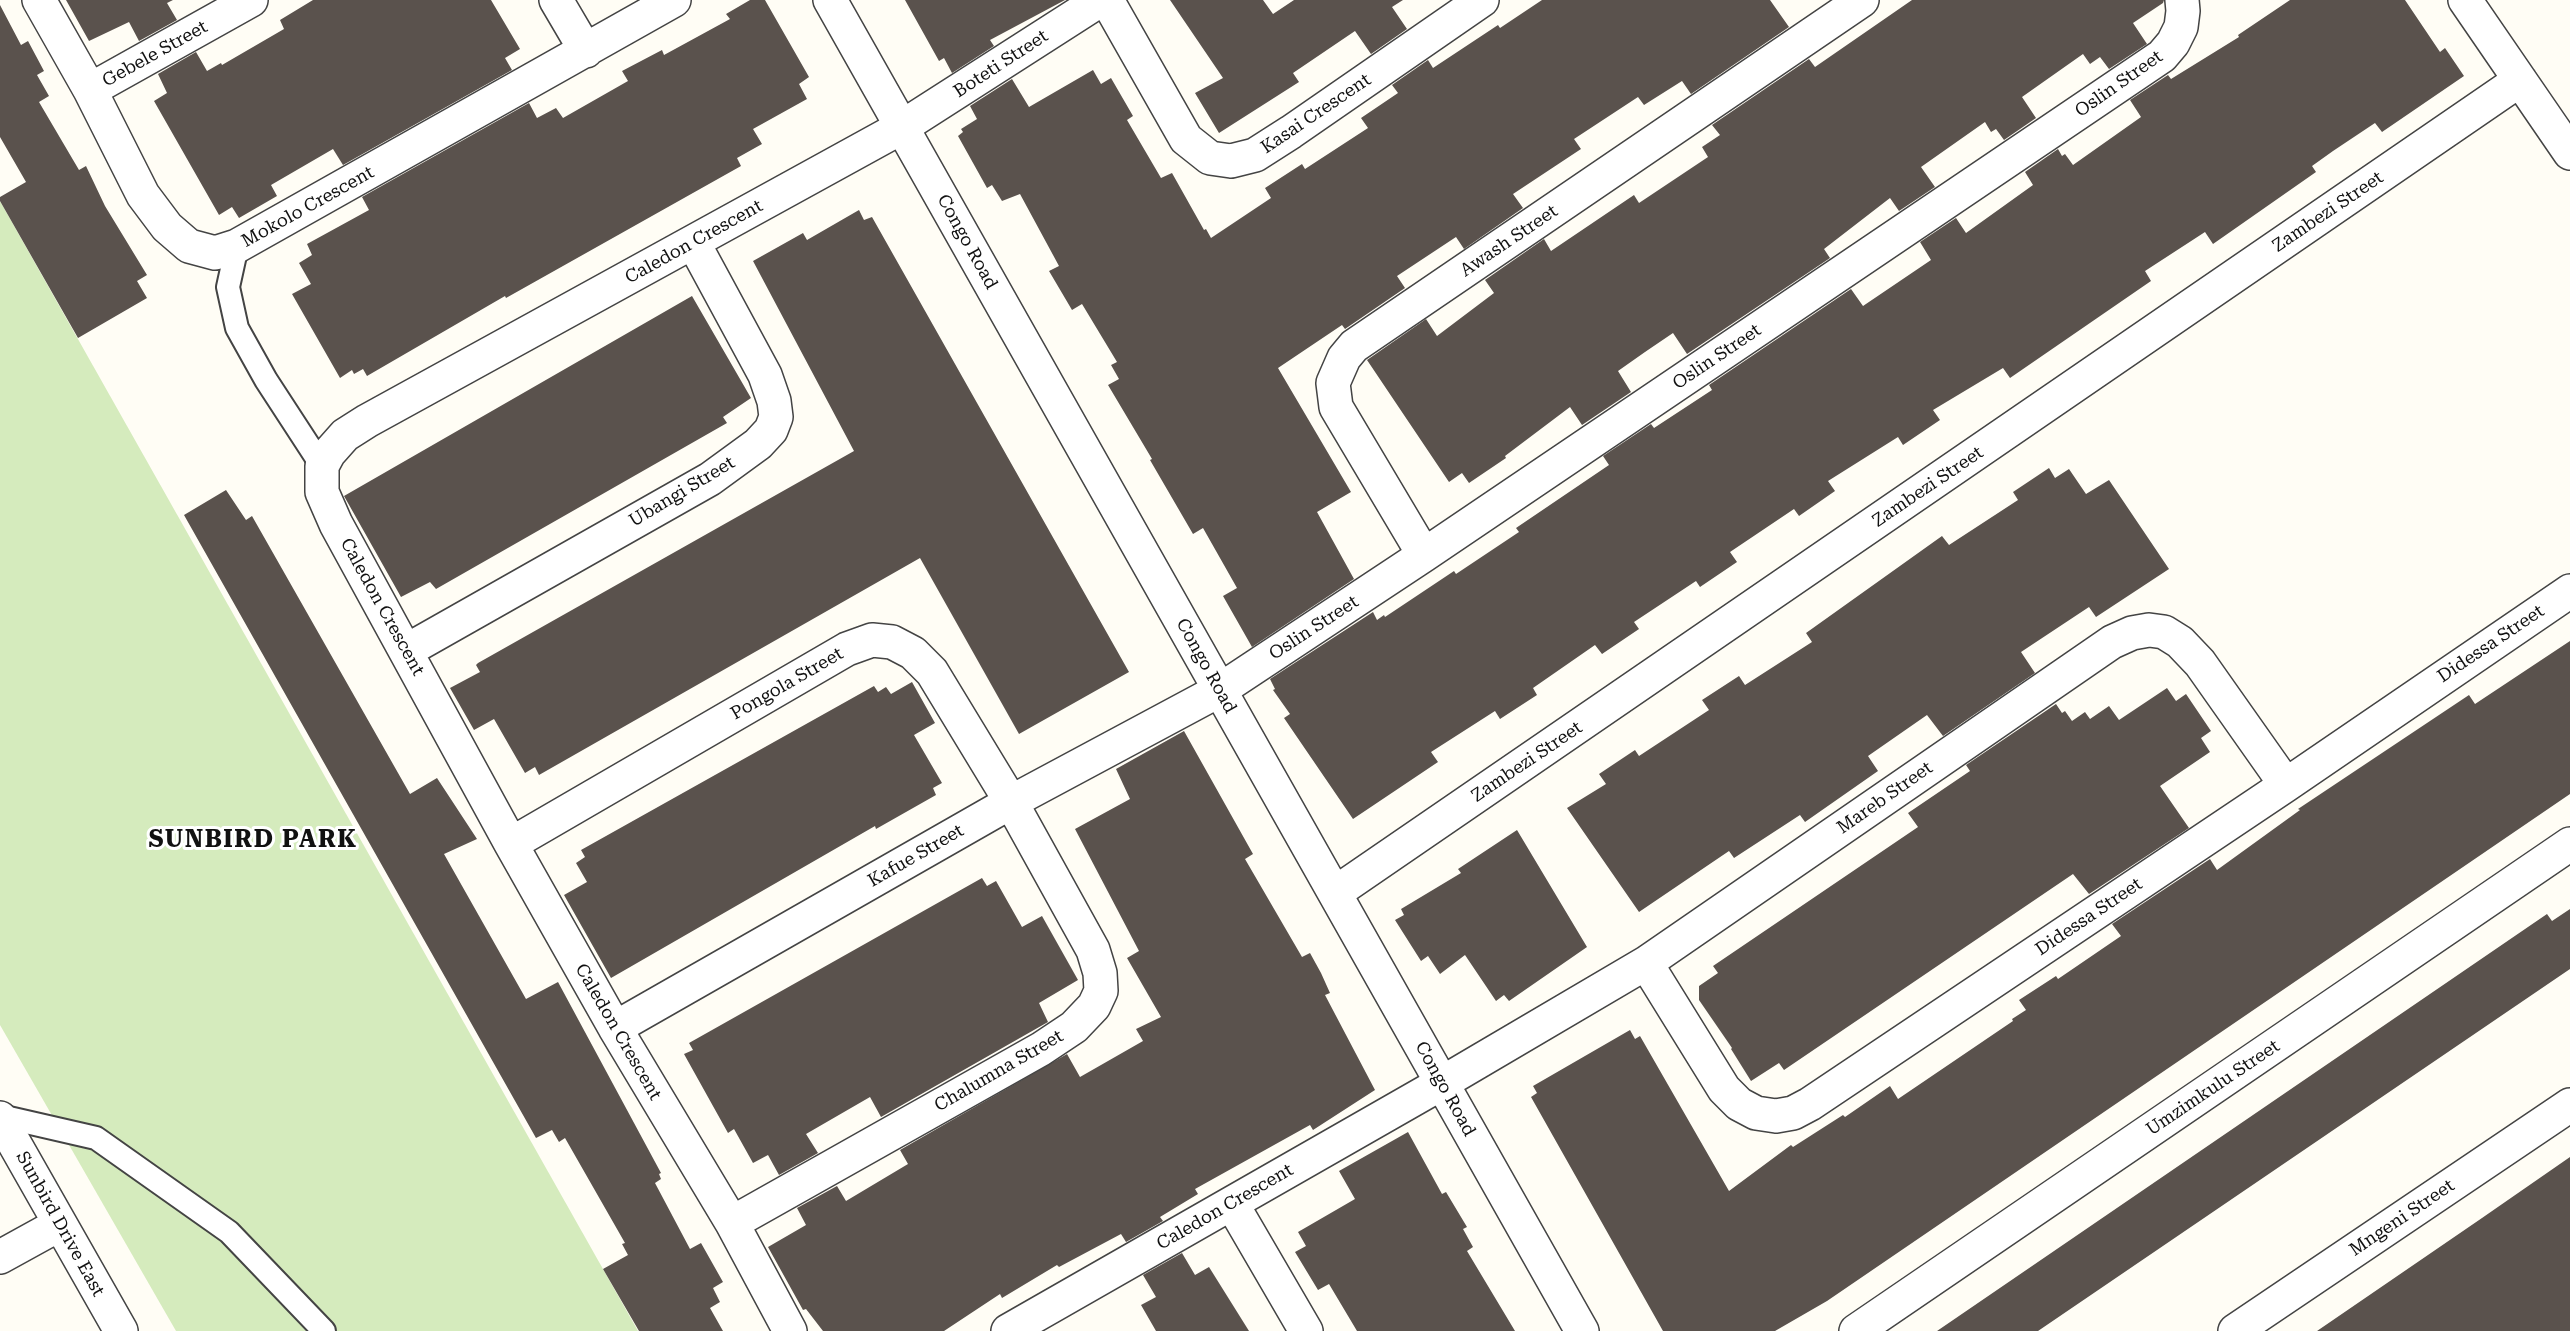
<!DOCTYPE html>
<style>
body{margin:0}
canvas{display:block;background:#fffdf5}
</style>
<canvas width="2570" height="1331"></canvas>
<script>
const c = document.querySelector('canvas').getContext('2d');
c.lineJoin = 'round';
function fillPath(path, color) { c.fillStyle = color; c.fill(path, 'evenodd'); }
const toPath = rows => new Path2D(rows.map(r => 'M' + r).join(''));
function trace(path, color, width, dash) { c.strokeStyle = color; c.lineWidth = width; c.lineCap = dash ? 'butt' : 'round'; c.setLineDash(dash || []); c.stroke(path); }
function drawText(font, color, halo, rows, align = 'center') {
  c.font = font + ' "Roboto Serif",serif'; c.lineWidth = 6; c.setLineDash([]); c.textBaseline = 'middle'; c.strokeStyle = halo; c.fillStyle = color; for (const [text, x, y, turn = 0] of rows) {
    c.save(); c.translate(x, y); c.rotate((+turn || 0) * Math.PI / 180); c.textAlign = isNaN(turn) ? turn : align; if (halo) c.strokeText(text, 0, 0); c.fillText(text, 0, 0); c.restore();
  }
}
fillPath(toPath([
 [0,201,638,1331,176,1331,0,1025]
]), '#d5ebbd');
fillPath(toPath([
 [66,0,173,0,167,3,177,20,139,41,129,22,89,41],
 [313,0,491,0,520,49,505,58,512,70,343,165,333,149,271,185,277,196,239,218,232,207,219,215,154,101,167,93,158,74,196,52,207,71,221,63,222,65,284,29,280,20],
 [750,0,765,0,809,77,799,84,807,99,753,129,762,144,737,158,741,166,506,298,505,296,367,376,363,369,354,374,352,370,340,378,292,294,311,284,299,263,312,255,307,244,369,210,362,197,529,103,537,118,556,108,563,118,628,81,622,71,662,50,664,55,730,19,726,14],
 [905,0,1065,0,990,40,994,46,952,73,944,58,939,61],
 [1170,0,1263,0,1273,14,1294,0,1403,0,1392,7,1407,29,1371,54,1355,31,1293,73,1299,82,1219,133,1195,93,1223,78],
 [1542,0,1770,0,1789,27,1691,94,1682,81,1644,105,1638,97,1574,139,1581,149,1513,194,1523,208,1464,249,1456,237,1397,276,1405,288,1345,329,1342,325,1278,368,1351,492,1317,512,1354,579,1252,647,1223,596,1237,588,1203,528,1193,534,1150,460,1152,459,1108,385,1119,379,1111,365,1117,362,1082,304,1072,310,1049,271,1059,266,1020,194,1002,201,992,185,987,188,958,136,963,132,961,129,977,119,970,106,1012,79,1029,107,1093,70,1101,84,1111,78,1133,116,1127,120,1161,178,1172,173,1204,230,1206,229,1211,238,1271,198,1265,188,1302,164,1305,169,1368,128,1361,118,1398,93,1392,85,1428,60,1433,68,1498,25,1500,28],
 [1912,0,2164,0,2163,3,2133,23,2147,44,2109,69,2100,57,2090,64,2083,54,2022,97,2036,118,2004,140,1996,129,1991,132,1985,122,1921,167,1935,187,1899,211,1890,198,1824,249,1830,258,1687,354,1673,333,1645,352,1618,371,1631,392,1582,425,1570,407,1505,456,1506,458,1469,483,1462,473,1449,482,1367,360,1426,319,1437,336,1494,293,1485,280,1544,239,1551,251,1634,195,1639,203,1708,157,1702,147,1720,135,1712,125,1809,59,1815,67],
 [2290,0,2405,0,2440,52,2445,48,2464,76,2382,132,2375,123,2333,151,2312,166,2316,172,2213,244,2205,232,2145,271,2151,281,2010,378,2003,368,1933,410,1940,420,1903,445,1898,437,1828,481,1835,491,1799,516,1794,509,1730,552,1737,562,1700,587,1696,581,1634,622,1639,629,1602,654,1595,645,1533,688,1537,695,1500,719,1495,711,1431,752,1438,762,1353,819,1284,718,1290,714,1273,690,1275,689,1270,679,1373,612,1377,620,1384,615,1385,617,1454,571,1456,574,1519,532,1516,528,1609,465,1603,456,1651,424,1654,428,1712,390,1709,385,1851,289,1863,306,1931,260,1920,242,1956,218,1966,233,2033,185,2025,172,2058,149,2062,156,2065,154,2073,165,2141,117,2130,100,2168,75,2171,79,2239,37,2238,35],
 [0,5,21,45,28,41,44,71,37,75,49,96,39,102,79,170,86,166,105,206,147,275,137,281,147,298,78,338,0,201,0,197,26,182,0,137],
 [859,210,864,220,872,217,1129,672,1019,734,920,558,539,775,535,767,525,773,494,719,474,730,450,688,480,672,476,665,478,663,854,451,753,261,803,233,807,240],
 [692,296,751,398,723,417,727,423,436,589,430,582,401,597,344,496],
 [2049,468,2055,478,2069,469,2086,494,2109,480,2169,569,2096,617,2089,607,2021,652,2035,673,1943,736,1927,715,1868,756,1878,771,1805,822,1800,815,1734,858,1729,851,1639,912,1567,808,1606,784,1599,774,1635,750,1639,756,1709,710,1702,700,1739,676,1745,685,1812,642,1806,633,1942,536,1949,545,2018,500,2013,492],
 [226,490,246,520,252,516,410,794,437,778,477,839,444,854,526,999,558,982,661,1173,659,1174,661,1179,655,1183,690,1249,701,1243,723,1282,713,1288,720,1302,710,1308,723,1331,639,1331,603,1269,628,1255,622,1244,625,1243,565,1138,559,1142,552,1130,536,1138,184,515],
 [2570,641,2570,794,1827,1301,1775,1331,1663,1331,1531,1097,1537,1093,1533,1086,1630,1030,1635,1039,1640,1036,1729,1191,1791,1145,1793,1147,1843,1115,1845,1117,1890,1086,1898,1099,2013,1021,2012,1019,2026,1010,2019,1000,2056,976,2058,979,2121,936,2112,924,2210,859,2217,870,2300,810,2298,809,2469,695,2475,704],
 [912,682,935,723,914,735,942,783,933,788,936,795,876,829,875,826,611,978,564,895,587,882,576,863,585,857,581,850,874,686,878,692,886,687,891,694],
 [2167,688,2176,701,2186,694,2211,731,2201,738,2210,752,2160,786,2189,828,2089,894,2073,874,1784,1070,1779,1063,1751,1081,1731,1049,1732,1048,1699,1000,1699,986,1718,973,1713,966,1918,827,1908,813,1970,771,1966,765,2056,704,2062,713,2065,711,2072,721,2085,712,2090,719,2109,706,2119,720],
 [1184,731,1253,854,1245,859,1302,957,1310,953,1321,973,1330,993,1325,995,1375,1090,1313,1130,1310,1125,1195,1189,1198,1194,1160,1217,1163,1221,1126,1242,1121,1234,1059,1267,1057,1265,1002,1298,1000,1294,944,1331,823,1331,806,1309,803,1310,768,1247,806,1225,797,1208,837,1186,846,1201,908,1164,900,1150,1067,1054,1080,1077,1143,1041,1136,1029,1161,1017,1127,958,1139,951,1075,829,1130,799,1116,769],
 [1517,830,1587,947,1509,1001,1504,995,1496,1001,1465,955,1440,974,1428,956,1421,961,1395,920,1404,915,1401,909,1461,873,1458,869],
 [982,878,987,886,996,881,1022,927,1042,916,1078,980,1039,1003,1048,1022,881,1117,870,1097,806,1134,818,1153,779,1175,768,1155,753,1163,734,1129,728,1133,684,1054,693,1050,689,1043],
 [2570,909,2570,969,2038,1331,1937,1331,2547,914,2552,921],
 [1408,1132,1442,1194,1446,1192,1467,1227,1463,1229,1473,1247,1467,1251,1515,1331,1357,1331,1329,1284,1318,1290,1295,1252,1306,1246,1298,1232,1355,1199,1339,1171],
 [2570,1157,2570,1331,2317,1331,2482,1218],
 [1182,1253,1195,1275,1209,1267,1249,1331,1156,1331,1141,1305,1156,1297,1143,1275]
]), '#5a524d');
const service = toPath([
 [237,246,228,287,237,328,266,380,322,466],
 [0,1116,96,1138,229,1232,324,1331]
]);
const minor = toPath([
 [39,0,90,90,143,195,167,227,189,246,215,253,237,246,674,0],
 [556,0,586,51],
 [830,0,1582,1331],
 [1107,0,1186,139,1210,158,1231,161,1255,155,1291,132,1482,0],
 [2465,0,2570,153],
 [90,90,251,0],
 [1424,555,1336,407,1333,383,1344,358,1354,346,1862,0],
 [406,651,710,479,758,444,771,430,776,417,774,401,765,375,693,242],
 [511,844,847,649,872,640,892,642,913,653,932,672,1011,802,1093,950,1100,973,1101,991,1094,1006,1074,1027,1041,1049,732,1223],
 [1335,893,2520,80],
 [1646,963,1724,1089,1739,1104,1756,1113,1776,1116,1793,1113,1810,1104,2286,785,2570,591],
 [615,1028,1011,802,1220,690,1424,555,2162,56,2173,43,2181,27,2183,11,2182,0],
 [0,1118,121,1331],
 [1232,1204,1306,1331],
 [0,1257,60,1224],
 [790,1331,732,1223,615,1028,511,844,336,524,322,492,322,466,329,453,345,435,367,421,902,127,1100,0],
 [1008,1331,1442,1083,1646,963,2112,642,2132,633,2149,630,2164,632,2180,642,2200,663,2286,785],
 [1856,1331,2570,844],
 [2235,1331,2570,1105]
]);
trace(service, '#444', 26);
trace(minor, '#444', 36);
trace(service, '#fff', 22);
trace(minor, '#fff', 33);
drawText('18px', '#111', '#fff', [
 ["Gebele Street",155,54,-29],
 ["Boteti Street",1001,64,-33],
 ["Oslin Street",2119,84,-35],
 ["Kasai Crescent",1316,114,-34],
 ["Mokolo Crescent",308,207,-29],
 ["Zambezi Street",2328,212,-34],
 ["Awash Street",1509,241,-34],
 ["Caledon Crescent",694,242,-29],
 ["Congo Road",967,242,61],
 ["Oslin Street",1717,357,-34],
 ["Zambezi Street",1928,487,-34],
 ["Ubangi Street",682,492,-31],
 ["Caledon Crescent",382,607,61],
 ["Oslin Street",1314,628,-33],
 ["Didessa Street",2491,644,-34],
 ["Congo Road",1206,666,61],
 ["Pongola Street",787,684,-30],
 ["Zambezi Street",1527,762,-34],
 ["Mareb Street",1885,798,-35],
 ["Kafue Street",916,856,-30],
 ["Didessa Street",2089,917,-34],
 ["Caledon Crescent",618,1032,60],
 ["Chalumna Street",999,1071,-30],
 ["Umzimkulu Street",2213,1088,-34],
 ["Congo Road",1445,1089,61],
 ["Caledon Crescent",1225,1207,-30],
 ["Mngeni Street",2402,1218,-34],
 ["Sunbird Drive East",60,1224,61]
]);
c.letterSpacing = '1.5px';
drawText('bold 24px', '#111', '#fff', [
 ["SUNBIRD PARK",253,840]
]);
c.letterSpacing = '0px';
</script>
